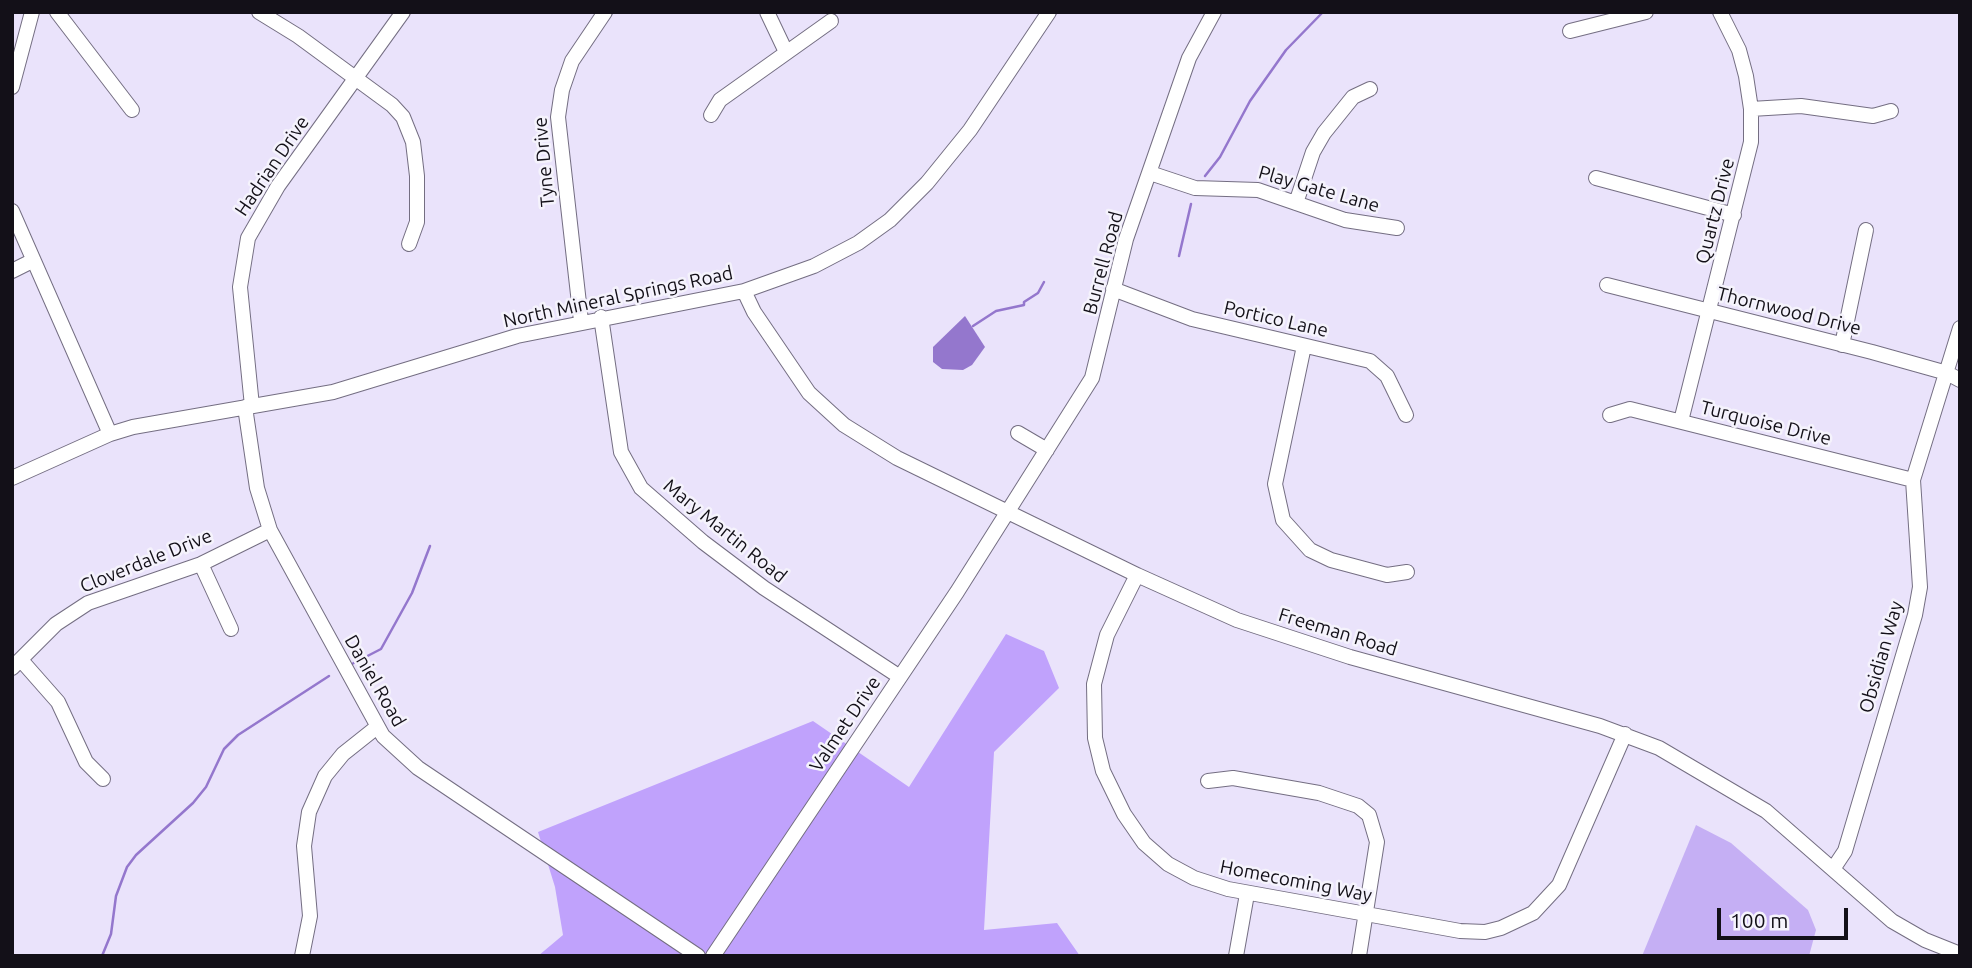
<!DOCTYPE html>
<style>
body{margin:0}
#map{position:relative;width:1972px;height:968px;overflow:hidden;background:#eae3fb;font-family:Ubuntu,sans-serif}
canvas{display:block}
.frame{position:absolute;inset:0;border:14px solid #131018;pointer-events:none}
.scale{position:absolute;left:1717px;top:908px;width:131px;height:32px;box-sizing:border-box;border:4px solid #131018;border-top:0;padding-left:9px;font-size:21px;line-height:24px;white-space:nowrap;color:#131018;-webkit-text-stroke:5px #f5f3fc;paint-order:stroke}
</style>
<div id="map">
<canvas width="1972" height="968"></canvas>
<div class="frame"></div>
<div class="scale">100 m</div>
</div>
<script>
const c = document.querySelector('canvas').getContext('2d');
c.lineJoin = 'round';
function fillPath(path, color) { c.fillStyle = color; c.fill(path, 'evenodd'); }
const toPath = rows => new Path2D(rows.map(r => 'M' + r).join(''));
function trace(path, color, width, dash) { c.strokeStyle = color; c.lineWidth = width; c.lineCap = dash ? 'butt' : 'round'; c.setLineDash(dash || []); c.stroke(path); }
function drawText(font, color, halo, rows, align = 'center') {
  c.font = font + ' Ubuntu,sans-serif'; c.lineWidth = 5; c.setLineDash([]); c.textBaseline = 'middle'; c.strokeStyle = halo; c.fillStyle = color; for (const [text, x, y, turn = 0] of rows) {
    c.save(); c.translate(x, y); c.rotate((+turn || 0) * Math.PI / 180); c.textAlign = isNaN(turn) ? turn : align; if (halo) c.strokeText(text, 0, 0); c.fillText(text, 0, 0); c.restore();
  }
}
fillPath(toPath([
 [1696,825,1731,843,1808,910,1816,930,1809,956,1642,956]
]), '#c5aff4');
fillPath(toPath([
 [1006,634,1044,651,1059,688,994,752,984,930,1057,923,1080,956,538,956,563,935,555,887,538,832,813,721,909,787]
]), '#c0a2fc');
fillPath(toPath([
 [965,316,985,347,972,365,963,370,942,369,933,362,933,347]
]), '#9477cd');
trace(toPath([
 [1205,176,1220,157,1250,101,1286,50,1323,12],
 [1179,256,1191,204],
 [973,326,996,311,1024,305,1024,302,1038,293,1044,282],
 [350,665,381,649,412,593,430,546],
 [102,956,111,934,116,896,127,867,136,855,193,803,206,787,224,749,238,735,329,676]
]), '#9477cd', 2.5);
const minor = toPath([
 [57,12,132,110],
 [259,12,298,36,392,105,403,117,413,142,417,176,417,222,409,244],
 [767,12,786,52],
 [1570,31,1646,12],
 [12,87,32,12],
 [1751,109,1801,106,1873,116,1891,111],
 [711,115,720,100,831,21],
 [1150,173,1195,188,1258,190,1345,220,1397,228],
 [1596,178,1734,215],
 [1296,203,1313,152,1324,133,1353,97,1370,89],
 [12,211,110,434],
 [12,271,32,261],
 [1607,285,1872,352,1947,373,1960,380],
 [1113,289,1192,319,1370,361,1387,376,1406,415],
 [744,291,754,312,809,393,844,425,897,458,1137,575,1237,620,1350,657,1600,726,1659,748,1766,811,1892,921,1925,940,1960,954],
 [601,317,621,452,641,488,703,542,764,588,900,677],
 [581,321,558,117,562,90,572,61,605,12],
 [1842,345,1866,230],
 [1304,346,1275,484,1283,520,1310,550,1331,560,1387,575,1407,572],
 [252,406,240,287,248,238,278,186,403,12],
 [245,407,257,488,270,530,383,736,418,768,698,956],
 [1610,415,1630,409,1913,480],
 [1681,421,1751,142,1751,109,1746,76,1739,50,1720,12],
 [1018,433,1047,450],
 [12,478,110,434,133,427,333,392,517,336,744,291,814,266,858,243,890,220,927,183,970,130,1049,12],
 [201,564,231,629],
 [1137,575,1107,635,1094,684,1095,738,1103,771,1124,814,1144,843,1168,864,1194,878,1228,889,1460,931,1485,932,1501,928,1533,913,1559,885,1625,734],
 [21,660,58,702,86,762,103,779],
 [12,668,56,624,88,603,201,564,270,530],
 [1208,781,1233,778,1319,793,1358,806,1369,815,1377,842,1359,956],
 [1833,869,1845,851,1915,615,1920,587,1913,480,1960,328],
 [302,956,310,916,304,846,309,812,325,776,343,754,377,727],
 [713,956,957,592,1092,378,1126,239,1189,58,1214,12],
 [1236,956,1247,894]
]);
trace(minor, '#746e82', 16);
trace(minor, '#fff', 14);
drawText('19px', '#131018', '#f5f3fc', [
 ["Tyne Drive",544,162,-95],
 ["Hadrian Drive",272,166,-56],
 ["Play Gate Lane",1319,189,16],
 ["Quartz Drive",1715,211,-76],
 ["Burrell Road",1103,263,-75],
 ["North Mineral Springs Road",618,297,-12],
 ["Thornwood Drive",1789,311,14],
 ["Portico Lane",1276,319,13],
 ["Turquoise Drive",1766,423,14],
 ["Mary Martin Road",725,531,39],
 ["Cloverdale Drive",146,561,-22],
 ["Freeman Road",1338,632,17],
 ["Obsidian Way",1881,657,-74],
 ["Daniel Road",375,681,60],
 ["Valmet Drive",845,724,-56],
 ["Homecoming Way",1296,881,11]
]);
</script>
